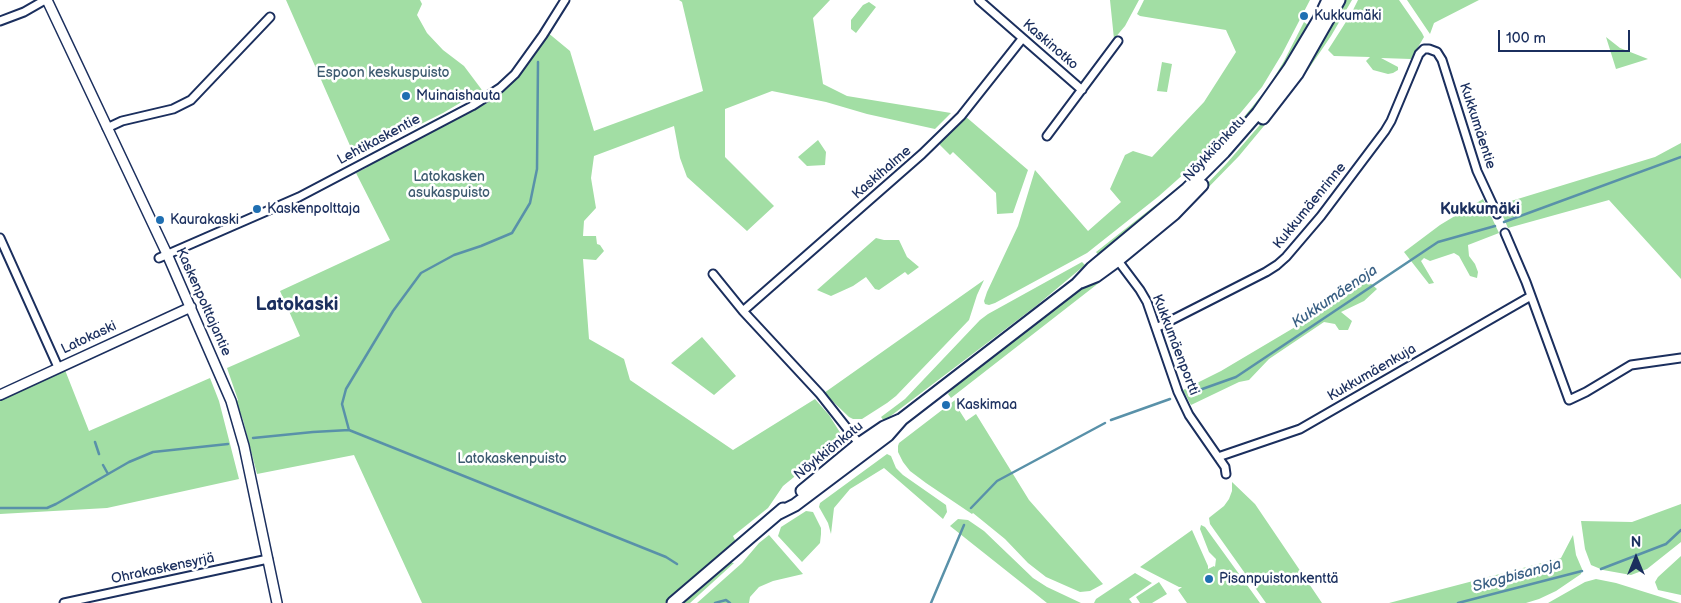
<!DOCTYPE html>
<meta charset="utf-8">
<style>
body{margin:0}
#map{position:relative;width:1681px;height:603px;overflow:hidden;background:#fff;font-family:"Balsamiq Sans",sans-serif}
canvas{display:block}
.north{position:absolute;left:1611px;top:533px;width:50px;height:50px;-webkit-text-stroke:4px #fff;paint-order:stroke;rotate:0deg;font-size:14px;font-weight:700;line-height:20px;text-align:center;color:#1b2f5e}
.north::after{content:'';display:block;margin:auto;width:18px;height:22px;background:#1b2f5e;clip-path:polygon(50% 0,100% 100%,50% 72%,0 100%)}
.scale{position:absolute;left:1498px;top:30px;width:132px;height:22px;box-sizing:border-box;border:2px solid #1b2f5e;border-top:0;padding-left:6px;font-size:15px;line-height:18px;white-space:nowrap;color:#1b2f5e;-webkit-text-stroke:4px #fff;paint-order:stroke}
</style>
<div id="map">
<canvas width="1681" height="603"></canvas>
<div class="north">N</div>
<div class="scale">100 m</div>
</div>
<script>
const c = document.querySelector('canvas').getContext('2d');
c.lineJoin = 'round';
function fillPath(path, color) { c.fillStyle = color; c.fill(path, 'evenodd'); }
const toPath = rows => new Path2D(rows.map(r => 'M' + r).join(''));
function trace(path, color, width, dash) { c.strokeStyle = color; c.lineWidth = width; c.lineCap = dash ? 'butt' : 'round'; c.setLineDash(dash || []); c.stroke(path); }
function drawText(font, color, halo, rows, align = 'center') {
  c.font = font + ' "Balsamiq Sans",sans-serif'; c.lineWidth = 5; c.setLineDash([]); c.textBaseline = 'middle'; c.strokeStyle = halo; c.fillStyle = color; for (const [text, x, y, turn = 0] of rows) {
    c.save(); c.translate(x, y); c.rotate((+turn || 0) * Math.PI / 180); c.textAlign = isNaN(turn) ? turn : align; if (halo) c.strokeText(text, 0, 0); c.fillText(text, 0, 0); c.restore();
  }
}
fillPath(toPath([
 [286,0,420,0,422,4,417,15,427,33,443,50,464,66,482,90,443,113,355,157],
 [679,0,830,0,813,18,823,84,847,96,951,113,935,129,867,114,826,102,772,91,725,109,725,157,774,206,747,231,687,177,680,158,674,126,594,156,591,178,596,208,584,221,583,236,596,236,597,244,600,245,604,251,596,260,583,259,589,339,624,359,630,380,733,450,815,399,829,415,841,434,841,439,783,486,768,508,733,536,736,542,665,603,422,603,354,455,257,474,243,420,236,401,238,400,227,368,300,336,280,291,390,240,356,173,366,168,370,163,482,105,499,92,547,32,570,51,594,131,703,91,682,2],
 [1110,0,1139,0,1125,26,1114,39],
 [1144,0,1310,0,1282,54,1262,87,1223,134,1186,172,1159,196,1087,253,995,303,989,305,985,304,984,301,987,292,1018,226,1035,170,1088,231,1121,202,1110,189,1125,155,1133,151,1152,157,1204,102,1236,52,1226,30,1140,16,1137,14],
 [1343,0,1352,0,1331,36,1301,80,1283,103,1239,156,1199,197,1181,215,1133,255,1132,252,1204,187,1227,163,1265,119],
 [1358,0,1399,0,1422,33,1424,37,1411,59,1381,58,1398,67,1398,70,1393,73,1388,74,1373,70,1366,61,1370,57,1334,56,1328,50,1351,14],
 [1407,0,1479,0,1434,23,1430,34],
 [869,2,876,7,856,33,851,29,851,20,863,5],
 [1304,22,1308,25,1299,45,1249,116,1193,178,1099,256,1096,252,1181,185,1235,128,1269,86,1284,61],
 [1606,37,1620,48,1648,59,1616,69],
 [1162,62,1172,64,1167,92,1157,91],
 [965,116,1028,170,1013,213,997,214,996,193,953,152,950,155,940,145,939,138],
 [818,140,826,152,825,165,807,166,798,157],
 [1681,143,1681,279,1609,200,1508,228,1498,205,1655,157],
 [1483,199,1499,233,1468,245,1469,256,1475,264,1478,272,1477,278,1470,276,1459,256,1454,253,1430,261,1424,258,1421,261,1434,283,1429,284,1404,252,1440,225],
 [876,238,884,240,899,240,907,257,919,267,908,275,905,272,879,290,875,289,866,277,853,286,831,296,817,290],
 [1082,262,1085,265,1036,306,884,421,881,417,905,399,980,320,988,314],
 [1097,278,1100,282,951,398,948,394,962,378,1044,315],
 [984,280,977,295,969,320,896,396,887,403,862,419,853,419,849,417,824,393],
 [1367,280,1377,289,1364,301,1341,312,1352,321,1348,330,1339,330,1335,324,1324,322,1269,359,1249,380,1239,382,1191,405,1183,390,1221,371,1339,301],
 [702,337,736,376,714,395,671,363],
 [65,370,89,431,210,378,219,401,239,479,107,508,0,514,0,400],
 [959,397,961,400,959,410,966,421,976,414,1029,500,1103,584,1090,591,1080,592,1046,577,1028,563,1005,539,973,513,972,514,966,510,926,483,910,471,903,462,898,452,898,446,899,443],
 [887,454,891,456,896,468,903,475,946,505,947,512,943,519,884,468,850,489,834,508,831,534,828,523,819,507,820,503],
 [1232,482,1255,504,1322,603,1266,603,1210,524,1209,518,1210,517,1224,506,1229,499,1232,491],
 [1681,504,1681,542,1647,569,1631,575,1603,570,1591,565,1585,549,1581,521,1632,522],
 [806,511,813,512,821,528,821,534,820,543,802,562,778,536,781,527],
 [958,519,968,520,984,531,1033,578,1047,587,1081,603,1047,603,950,526],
 [1201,525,1205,527,1260,603,1187,603,1178,590,1182,587,1179,587,1140,567,1192,530,1208,566,1208,569,1214,566,1215,567,1216,559,1209,552,1200,529],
 [769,535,803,574,773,581,759,587,750,597,749,603,697,603,742,563,759,543],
 [1573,535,1576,555,1582,569,1581,574,1556,591,1539,599,1526,603,1389,603,1561,558],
 [1681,556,1681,595,1658,590,1655,582,1658,577],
 [728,562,734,563,690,603,682,603],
 [1135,573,1152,583,1129,599,1132,603,1094,603,1096,599],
 [1596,579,1616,583,1680,603,1548,603,1585,582],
 [1159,582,1167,594,1152,603,1140,603,1136,597]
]), '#a2dea4');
trace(toPath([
 [1504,222,1681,157],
 [1191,393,1236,377,1438,242,1495,226],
 [1111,420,1170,399],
 [349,430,342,404,346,389,393,311,421,273,454,255,481,246,512,233,530,203,537,169,538,62],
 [253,438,313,432,349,430,666,557,677,564],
 [95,442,99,454],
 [103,465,108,474],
 [0,508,47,508,56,504,129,462,153,452,228,444],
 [971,508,997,481,1105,423],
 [1601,569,1666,544,1681,530],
 [715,603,726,600,730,603],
 [931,603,964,525],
 [1458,603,1582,571]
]), '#5991a9', 2.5);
const minor = toPath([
 [979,0,1082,90],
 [0,21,24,12,45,0],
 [107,128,122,121,173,109,191,100,270,17],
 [1047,136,1118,41],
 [1505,233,1526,282,1569,400,1586,392,1631,365,1681,358],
 [0,238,58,367],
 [159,258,299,197,472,106,500,88,515,74,543,35,565,0],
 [1116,258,1140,290,1147,302,1178,392,1189,415,1225,467,1226,474],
 [713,274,743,311,820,394,861,446],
 [743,311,922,154,961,116,1022,39],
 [1156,328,1266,272,1277,265,1286,257,1321,216,1385,131,1391,121,1419,54,1424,49,1429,49,1437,52,1442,60,1477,171,1497,214],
 [1218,457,1300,429,1531,296],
 [64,603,268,559]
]);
const tertiary = toPath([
 [47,0,167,254,231,401,244,446,277,603],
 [0,395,191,307]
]);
const primary = toPath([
 [1263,118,1297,74,1339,0],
 [1081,282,1096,276,1118,260,1174,214,1202,185],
 [802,491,859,444,884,427,900,420],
 [779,513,795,505,888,435,902,419,1077,284,1092,268,1187,189,1224,152,1258,113,1289,69,1319,19,1328,0],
 [673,603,783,509]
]);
trace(minor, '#1b2f5e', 11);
trace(tertiary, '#1b2f5e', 12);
trace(primary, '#1b2f5e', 15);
trace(minor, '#fff', 7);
trace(tertiary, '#fff', 9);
trace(primary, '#fff', 11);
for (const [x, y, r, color] of [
 [1304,16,5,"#1f6fb2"],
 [406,96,5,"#1f6fb2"],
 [257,209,5,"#1f6fb2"],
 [160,220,5,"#1f6fb2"],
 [946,405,5,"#1f6fb2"],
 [1209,579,5,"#1f6fb2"]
]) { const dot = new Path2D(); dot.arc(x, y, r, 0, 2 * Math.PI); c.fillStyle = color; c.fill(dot); trace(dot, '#fff', 2); }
drawText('14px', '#1b2f5e', '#fff', [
 ["Kukkumäki",1314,16],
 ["Muinaishauta",416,96],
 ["Kaskenpolttaja",267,209],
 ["Kaurakaski",170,220],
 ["Kaskimaa",956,405],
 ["Pisanpuistonkenttä",1219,579]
], 'left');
drawText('14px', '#1b2f5e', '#fff', [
 ["Kaskinotko",1050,45,41],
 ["Kukkumäentie",1477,126,72],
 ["Lehtikaskentie",379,140,-28],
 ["Nöykkiönkatu",1215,149,-47],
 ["Kaskihalme",882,173,-41],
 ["Kukkumäenrinne",1310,206,-51],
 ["Kaskenpolttajantie",203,302,66],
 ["Latokaski",89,338,-25],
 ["Kukkumäenportti",1175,345,69],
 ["Kukkumäenkuja",1372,373,-30],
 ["Nöykkiönkatu",829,451,-39],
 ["Ohrakaskensyrjä",163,569,-12]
]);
drawText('14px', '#3d5b70', '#fff', [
 ["Espoon keskuspuisto",383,73],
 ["Latokasken",449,177],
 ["asukaspuisto",449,193],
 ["Latokaskenpuisto",512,459]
]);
drawText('italic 15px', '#3a6084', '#fff', [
 ["Kukkumäenoja",1335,297,-34],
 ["Skogbisanoja",1517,576,-15]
]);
drawText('bold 16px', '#1b2f5e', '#fff', [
 ["Kukkumäki",1480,210]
]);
drawText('bold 19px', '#1b2f5e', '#fff', [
 ["Latokaski",297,305]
]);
</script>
